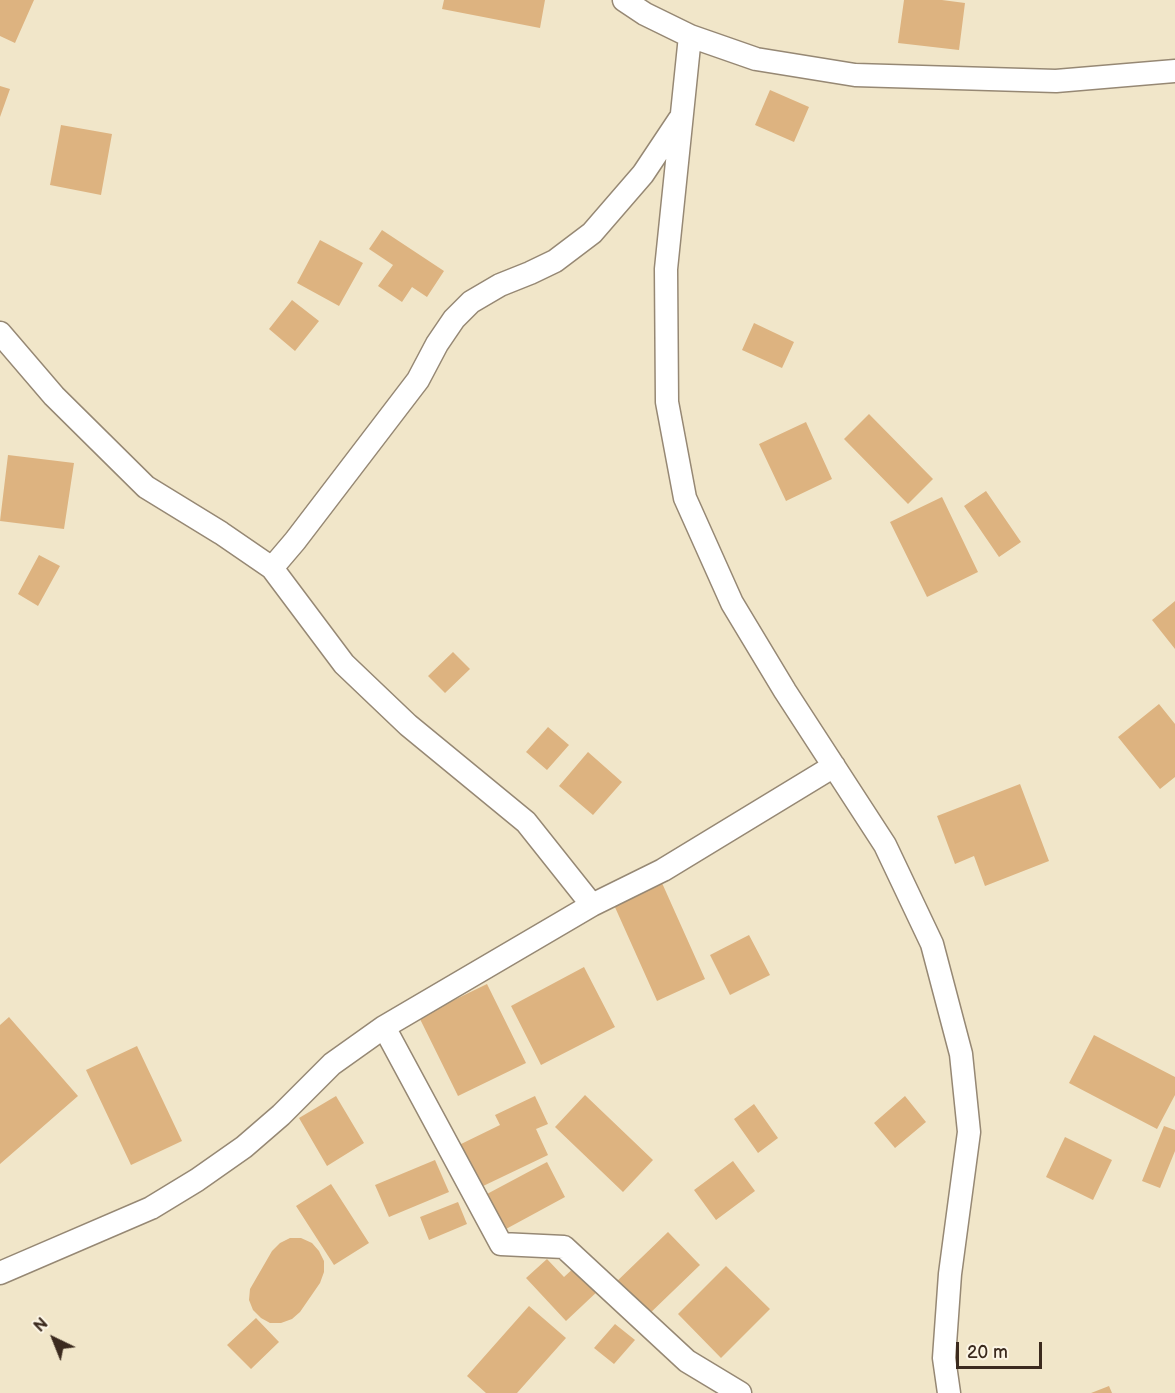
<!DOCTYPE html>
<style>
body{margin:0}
#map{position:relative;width:1175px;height:1393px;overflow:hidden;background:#f1e6c9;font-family:"Balsamiq Sans",sans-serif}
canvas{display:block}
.north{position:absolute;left:24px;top:1309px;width:60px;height:60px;-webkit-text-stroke:4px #fcf5e5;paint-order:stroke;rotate:317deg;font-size:16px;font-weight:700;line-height:24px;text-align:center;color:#3b2a1e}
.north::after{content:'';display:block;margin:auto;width:21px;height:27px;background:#3b2a1e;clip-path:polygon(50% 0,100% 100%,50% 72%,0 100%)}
.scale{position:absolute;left:956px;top:1342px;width:86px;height:27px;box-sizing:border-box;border:3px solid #3b2a1e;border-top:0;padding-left:8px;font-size:18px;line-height:21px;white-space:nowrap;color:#3b2a1e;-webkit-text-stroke:4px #fcf5e5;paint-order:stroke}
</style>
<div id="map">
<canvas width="1175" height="1393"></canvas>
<div class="north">N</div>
<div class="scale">20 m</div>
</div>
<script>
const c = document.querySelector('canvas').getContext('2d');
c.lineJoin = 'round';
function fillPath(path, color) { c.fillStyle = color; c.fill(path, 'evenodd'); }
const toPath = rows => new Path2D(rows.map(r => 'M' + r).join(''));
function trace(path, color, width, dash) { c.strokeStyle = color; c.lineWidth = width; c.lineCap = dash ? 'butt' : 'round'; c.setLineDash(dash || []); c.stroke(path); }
fillPath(toPath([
 [0,0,34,0,15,43,0,36],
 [444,0,545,0,540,28,442,9],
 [904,0,942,0,965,3,959,50,898,43],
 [0,86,10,89,0,117],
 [770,90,809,107,794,142,755,125],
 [61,125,112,134,101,195,50,185],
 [382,230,444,271,427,297,412,287,402,302,378,286,393,265,369,249],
 [320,240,363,263,339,306,297,283],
 [292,300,319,321,295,351,269,329],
 [754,323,794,342,782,368,742,350],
 [869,414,933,479,908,504,844,439],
 [806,422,832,479,786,501,759,444],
 [8,455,74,463,64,529,0,521],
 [986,491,1021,542,999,557,964,506],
 [942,497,978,572,927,597,890,522],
 [39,555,60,566,38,606,18,594],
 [1175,601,1175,649,1152,620],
 [453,652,470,669,445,693,428,676],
 [1159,704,1175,724,1175,777,1160,789,1118,737],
 [548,727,569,745,547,770,526,752],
 [588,752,622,782,593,815,559,786],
 [1020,784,1049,861,985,886,974,856,955,864,937,816],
 [662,883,705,979,657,1001,614,905],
 [749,935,770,975,730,995,710,955],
 [584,967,615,1027,541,1065,511,1006],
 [487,984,526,1063,458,1096,419,1017],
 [9,1017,78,1096,0,1164,0,1025],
 [1094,1035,1175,1077,1175,1095,1157,1129,1069,1083],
 [137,1046,182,1141,131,1165,86,1070],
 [585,1095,653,1160,623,1192,555,1127],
 [336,1096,364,1143,327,1166,299,1118],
 [535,1096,548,1124,536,1129,548,1155,479,1188,459,1145,500,1125,495,1115],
 [905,1096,926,1122,895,1148,874,1123],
 [754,1104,778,1138,758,1153,734,1119],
 [1164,1126,1175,1130,1175,1151,1160,1188,1142,1181],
 [1065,1137,1112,1160,1093,1200,1046,1177],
 [435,1160,449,1192,389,1217,375,1185],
 [733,1161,755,1191,716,1220,694,1190],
 [547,1162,565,1197,506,1229,487,1194],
 [331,1184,369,1243,334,1265,296,1206],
 [458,1202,467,1224,429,1240,420,1217],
 [668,1232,700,1265,645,1318,613,1285],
 [290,1238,301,1238,312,1243,319,1251,324,1261,324,1272,320,1283,300,1312,292,1319,281,1323,270,1323,261,1318,253,1310,249,1300,250,1289,272,1251,280,1243],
 [547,1259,564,1277,577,1265,600,1289,566,1321,526,1278],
 [726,1266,770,1309,721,1358,678,1314],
 [529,1306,566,1338,517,1393,486,1393,467,1376],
 [256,1318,279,1342,251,1369,227,1345],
 [615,1324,635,1340,614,1364,594,1348],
 [1109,1386,1112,1393,1091,1393]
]), '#ddb380');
const minor = toPath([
 [624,0,645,14,690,36,756,59,855,75,1056,81,1175,71],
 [690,36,666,269,667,402,685,498,732,603,785,691,885,845,932,944,961,1054,969,1132,950,1274,944,1358,949,1393],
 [0,333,54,396,146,487,221,533,272,568,344,664,408,725,526,822,592,905],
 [272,568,295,541,418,380,437,344,454,319,471,302,500,285,530,273,555,261,592,233,643,174,679,120],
 [384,1027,501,1244,564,1247,687,1361,740,1393],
 [0,1273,151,1208,197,1180,244,1147,281,1115,332,1064,384,1027,592,905,663,870,834,766]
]);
trace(minor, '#968874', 25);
trace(minor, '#fff', 22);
</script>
